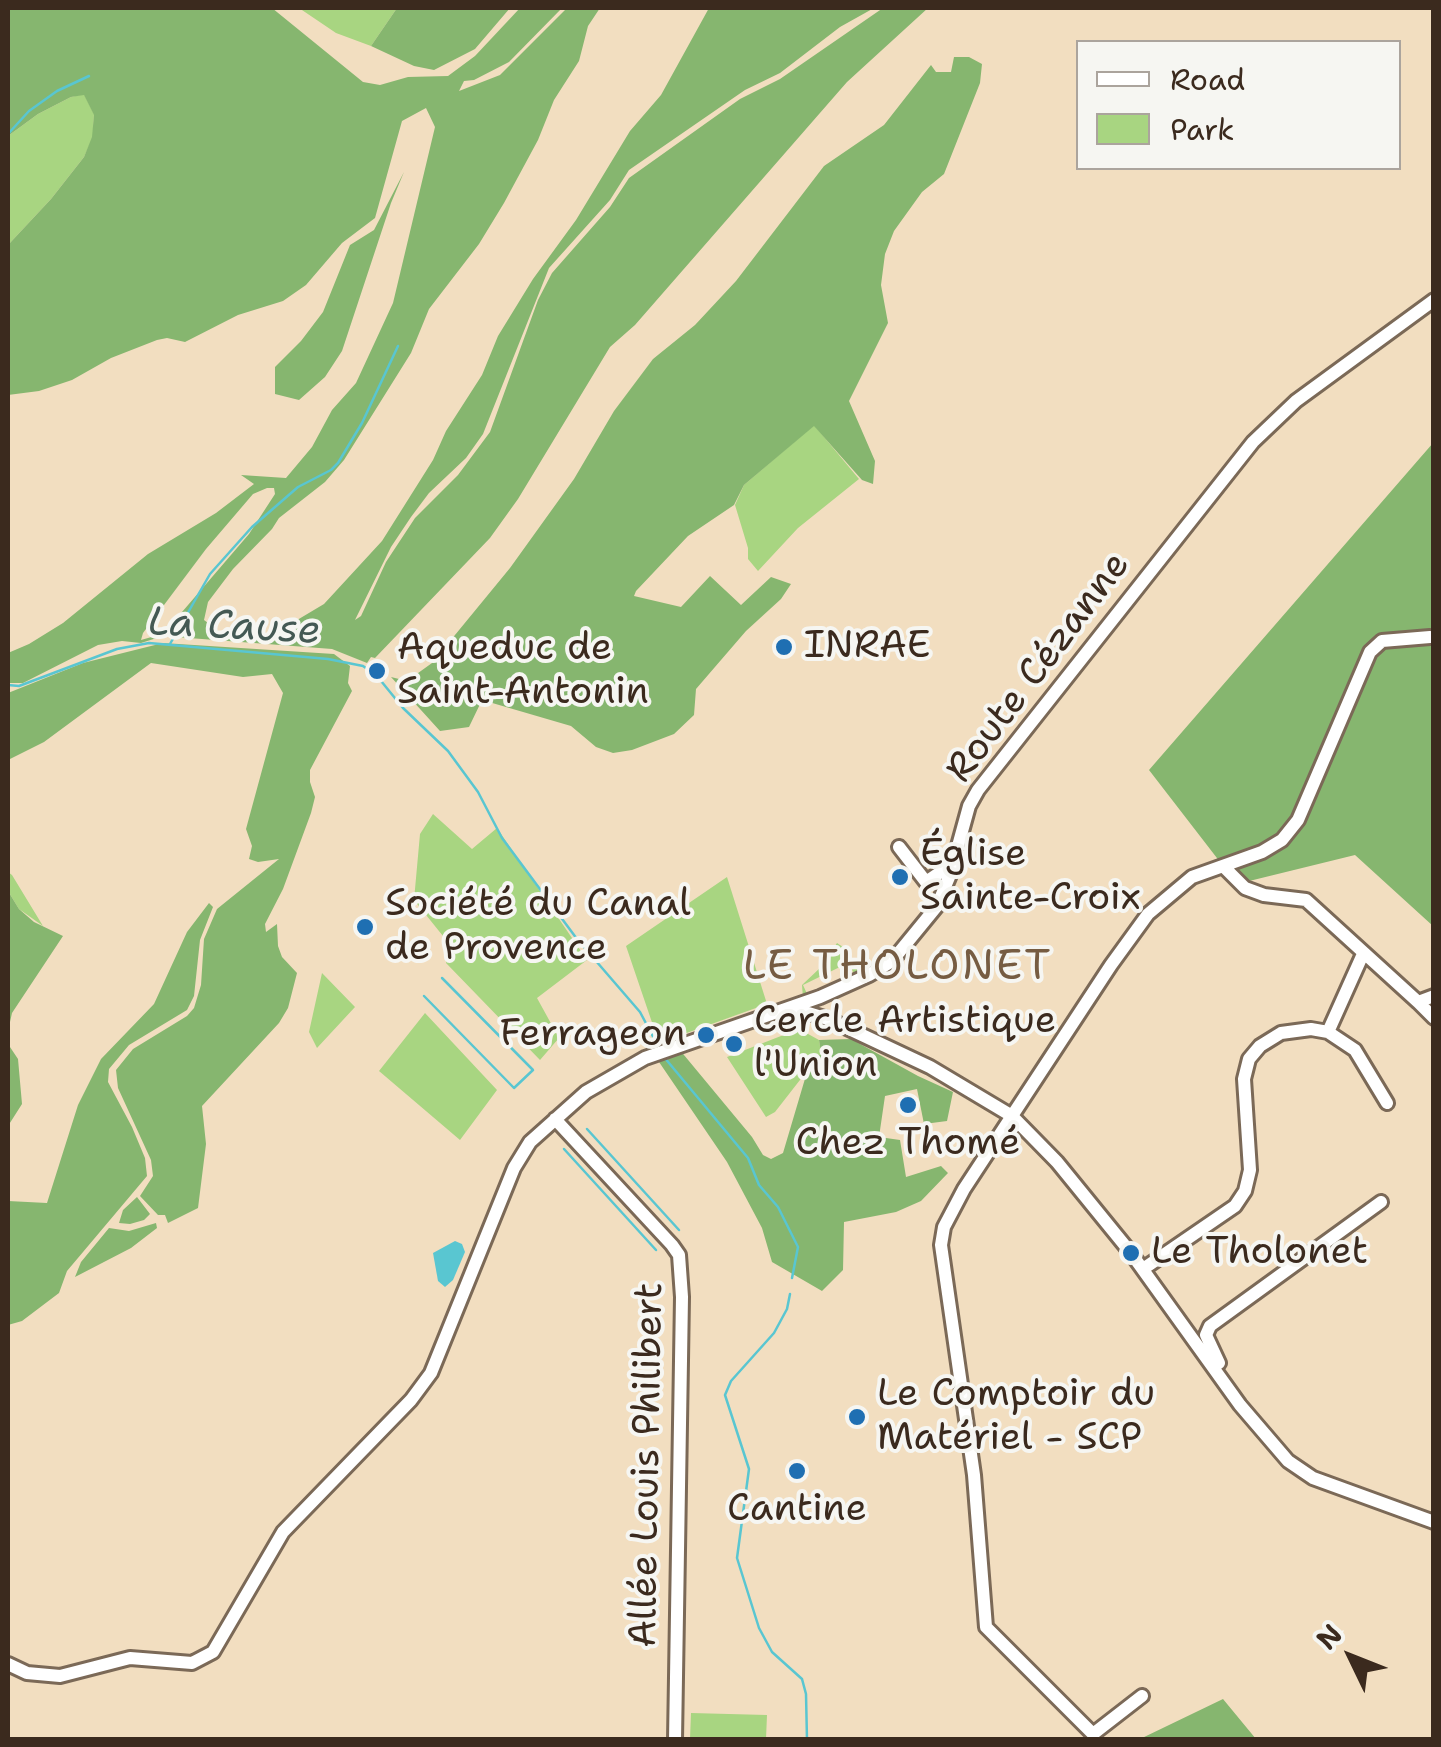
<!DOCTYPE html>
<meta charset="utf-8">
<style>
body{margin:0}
#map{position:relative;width:1441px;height:1747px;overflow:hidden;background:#f2dec0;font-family:"Shantell Sans",sans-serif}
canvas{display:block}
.frame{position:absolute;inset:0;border:10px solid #3b2a1e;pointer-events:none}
.legend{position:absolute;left:1076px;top:40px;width:325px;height:130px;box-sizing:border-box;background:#f6f6f2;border:2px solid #aba49d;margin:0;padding:12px 18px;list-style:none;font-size:30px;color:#3b2a1e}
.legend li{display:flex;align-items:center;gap:20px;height:50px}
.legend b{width:50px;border:2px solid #aba49d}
.north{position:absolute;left:1301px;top:1607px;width:100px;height:100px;-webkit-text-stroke:8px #f6f6f2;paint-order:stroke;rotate:313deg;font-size:28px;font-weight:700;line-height:40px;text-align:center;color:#3b2a1e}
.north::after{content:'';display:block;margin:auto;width:35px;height:45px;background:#3b2a1e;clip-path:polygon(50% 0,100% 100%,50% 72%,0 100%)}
</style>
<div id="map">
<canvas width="1441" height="1747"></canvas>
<div class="frame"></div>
<ul class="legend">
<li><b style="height:12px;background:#fff"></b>Road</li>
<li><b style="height:28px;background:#a8d581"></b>Park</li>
</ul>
<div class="north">N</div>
</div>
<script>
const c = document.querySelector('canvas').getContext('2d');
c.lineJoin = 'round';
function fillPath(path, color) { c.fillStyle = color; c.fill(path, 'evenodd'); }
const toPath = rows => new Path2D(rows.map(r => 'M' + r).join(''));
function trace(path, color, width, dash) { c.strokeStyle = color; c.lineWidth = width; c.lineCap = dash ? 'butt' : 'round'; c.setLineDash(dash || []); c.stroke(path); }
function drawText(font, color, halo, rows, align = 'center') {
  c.font = font + ' "Shantell Sans",sans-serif'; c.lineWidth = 8; c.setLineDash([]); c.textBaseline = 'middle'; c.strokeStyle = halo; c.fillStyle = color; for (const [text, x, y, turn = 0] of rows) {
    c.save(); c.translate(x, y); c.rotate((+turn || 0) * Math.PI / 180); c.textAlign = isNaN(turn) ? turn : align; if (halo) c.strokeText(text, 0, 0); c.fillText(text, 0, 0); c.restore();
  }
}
fillPath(toPath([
 [299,8,397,8,371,46,336,33],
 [84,94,94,114,93,137,84,157,51,199,8,245,8,136,38,114,71,97],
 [814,425,859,479,798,528,758,571,748,559,748,548,735,505,744,485],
 [433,814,472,849,497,828,587,960,537,998,559,1038,540,1060,446,963,451,946,414,900,420,834],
 [8,872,12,875,43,926,19,909,8,891],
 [727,877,767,1004,659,1043,626,946],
 [837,943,846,949,860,974,855,977,851,967,844,965,803,985,808,996,803,998,802,985,821,967],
 [322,973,355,1007,317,1048,309,1032],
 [425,1013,497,1090,460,1140,379,1071],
 [799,1029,819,1040,821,1053,775,1112,766,1117,727,1057],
 [691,1713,767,1715,766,1739,690,1739]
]), '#a8d581');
fillPath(toPath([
 [8,8,272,8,363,82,380,85,408,77,448,76,475,56,520,8,562,8,509,62,474,80,464,81,459,91,500,75,567,8,600,8,588,26,579,61,554,100,538,140,504,203,479,244,429,309,411,353,344,460,325,482,279,518,272,529,233,569,208,602,204,620,229,639,272,635,324,604,382,541,433,460,446,431,482,375,498,336,533,279,576,220,630,131,661,95,709,8,874,8,840,27,780,73,745,90,629,170,610,200,549,268,483,434,466,458,429,493,411,517,391,547,355,620,361,616,386,562,415,518,458,475,490,432,538,300,552,273,610,207,629,178,740,99,780,79,883,8,928,8,847,82,635,325,610,347,518,499,490,538,375,658,371,657,367,663,332,649,163,636,141,643,122,641,98,645,23,683,8,683,8,653,29,644,63,623,148,554,216,513,254,484,241,475,286,478,312,447,332,410,356,383,393,303,435,127,426,108,402,121,375,218,342,243,306,285,283,301,238,315,185,342,167,338,157,340,111,358,72,380,39,391,8,395,8,245,51,199,84,157,92,137,94,115,84,95,71,97,38,114,8,136],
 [267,488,274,488,275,494,249,534,176,619,155,636,141,640,143,633,206,549,253,494],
 [397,8,510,8,475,49,434,70,414,66,371,46],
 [954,57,969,57,982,64,980,83,944,174,922,192,894,231,885,254,881,285,888,323,849,401,875,461,873,484,862,480,814,426,744,485,734,505,688,536,636,591,634,596,681,607,710,576,741,605,771,577,791,584,781,599,746,631,696,689,694,715,674,734,632,750,613,753,596,747,571,726,482,700,469,727,440,731,391,677,407,681,432,663,510,568,574,479,614,411,653,359,695,325,736,281,824,166,884,125,931,65,936,72,951,72],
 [404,172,391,203,342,351,325,377,299,400,275,394,275,367,301,341,323,312,350,245,374,230],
 [1433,443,1433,926,1355,855,1237,884,1149,770],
 [163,643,334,654,350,666,348,683,352,691,310,770,310,782,315,797,311,813,283,889,265,924,266,932,277,924,278,946,282,957,297,973,288,1008,279,1023,202,1106,206,1144,198,1208,168,1223,165,1215,158,1215,140,1196,153,1176,151,1160,118,1088,116,1070,133,1049,187,1016,194,1008,201,985,204,939,217,909,279,859,258,862,249,859,252,846,246,829,283,693,272,674,243,677,151,663,44,742,8,760,8,693,83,663],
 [8,891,19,909,34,922,63,936,12,1013,8,1031],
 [209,903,213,907,200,940,194,996,187,1010,129,1045,109,1069,108,1082,132,1127,145,1158,147,1176,67,1271,59,1293,22,1321,8,1325,8,1201,47,1203,78,1105,101,1059,154,1004,187,932],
 [851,1039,918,1076,953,1092,947,1121,924,1124,917,1089,885,1096,879,1137,900,1140,906,1177,941,1166,948,1173,921,1201,896,1212,844,1222,843,1270,822,1291,772,1262,762,1228,727,1162,657,1059,679,1049,752,1137,763,1155,771,1159,783,1153,807,1072,821,1053,819,1040],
 [8,1044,18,1059,22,1104,8,1126],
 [137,1197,150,1214,144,1220,130,1224,119,1223,123,1210],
 [156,1223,157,1228,131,1248,75,1277,81,1262,109,1228,129,1231],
 [1223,1699,1256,1739,1140,1739]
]), '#86b66f');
fillPath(toPath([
 [455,1241,462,1244,465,1252,453,1280,445,1287,438,1281,433,1253]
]), '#59c6d1');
trace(toPath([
 [8,134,29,111,57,91,89,76],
 [170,644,210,574,252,527,298,487,331,470,338,463,362,423,398,346],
 [8,685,19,686,117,649,149,643,328,659,363,666,377,676,403,708,448,751,478,792,502,838,577,939,640,1012,658,1046],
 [424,996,514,1088,533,1070,442,978],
 [664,1057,748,1158,759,1185,778,1207,798,1247,792,1278],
 [587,1129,679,1230],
 [564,1149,656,1250],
 [790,1294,787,1309,774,1333,731,1381,725,1395,749,1469,737,1558,759,1628,772,1652,802,1679,806,1694,807,1740]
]), '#59c6d1', 2.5);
const minor = toPath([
 [899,847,926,882,954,863],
 [1224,867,1245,888,1264,895,1306,900,1418,1002,1434,996],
 [1418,1002,1434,1018],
 [792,1008,828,1019,930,1067,1012,1116,1057,1162,1131,1253,1240,1405,1288,1461,1313,1478,1434,1522],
 [1328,1032,1355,1050,1387,1103],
 [555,1119,672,1245,679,1255,682,1297,675,1740],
 [1143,1269,1235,1206,1245,1191,1250,1170,1244,1079,1249,1059,1260,1046,1281,1033,1311,1029,1328,1032,1363,954],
 [1219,1363,1206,1335,1210,1326,1381,1202],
 [8,1664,27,1673,60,1676,130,1658,192,1663,213,1652,283,1532,411,1400,431,1373,514,1168,530,1142,586,1092,645,1058,820,997,869,975,892,961,937,906,950,875,969,806,978,790,1253,442,1296,401,1434,300],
 [1142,1696,1093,1734,986,1627,974,1475,941,1245,944,1227,964,1189,1111,965,1148,914,1192,877,1262,852,1282,840,1298,820,1370,652,1382,641,1430,637]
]);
trace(minor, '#7b6957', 18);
trace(minor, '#fff', 12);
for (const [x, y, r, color] of [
 [784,647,10,"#1f6fb2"],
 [377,671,10,"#1f6fb2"],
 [900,877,10,"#1f6fb2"],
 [365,927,10,"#1f6fb2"],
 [706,1035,10,"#1f6fb2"],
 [734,1044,10,"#1f6fb2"],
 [908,1105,10,"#1f6fb2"],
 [1131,1253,10,"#1f6fb2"],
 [857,1417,10,"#1f6fb2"],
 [797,1471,10,"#1f6fb2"]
]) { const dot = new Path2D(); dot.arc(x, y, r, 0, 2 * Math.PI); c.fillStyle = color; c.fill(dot); trace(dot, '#f6f6f2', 4); }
drawText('38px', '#3b2a1e', '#f6f6f2', [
 ["INRAE",804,647],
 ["Aqueduc de",397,649],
 ["Saint-Antonin",397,693],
 ["Église",920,855],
 ["Sainte-Croix",920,899],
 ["Société du Canal",385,905],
 ["de Provence",385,949],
 ["Cercle Artistique",754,1022],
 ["l'Union",754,1066],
 ["Ferrageon",686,1035,"right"],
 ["Chez Thomé",908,1144,"center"],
 ["Le Tholonet",1151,1253],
 ["Le Comptoir du",877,1395],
 ["Matériel - SCP",877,1439],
 ["Cantine",797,1510,"center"]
], 'left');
drawText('38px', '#3b2a1e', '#f6f6f2', [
 ["Route Cézanne",1039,668,-53],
 ["Allée Louis Philibert",648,1465,-89]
]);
drawText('italic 40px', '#445954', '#f6f6f2', [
 ["La Cause",234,628,3]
]);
c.letterSpacing = '2.5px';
drawText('42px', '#765c42', '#f6f6f2', [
 ["LE THOLONET",898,968]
]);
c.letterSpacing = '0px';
</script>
